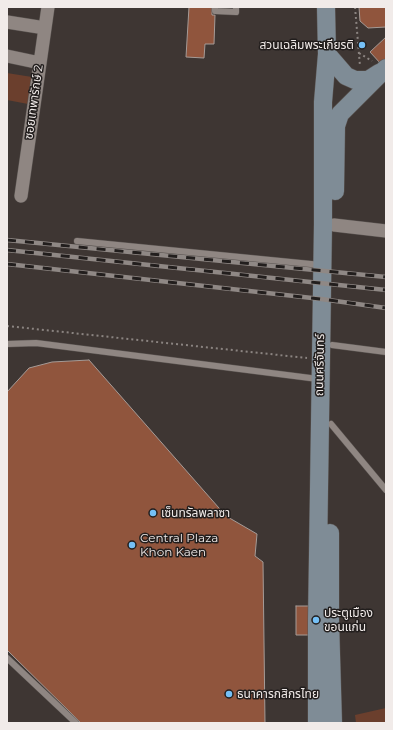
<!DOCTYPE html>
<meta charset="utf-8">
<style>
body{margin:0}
#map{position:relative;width:393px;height:730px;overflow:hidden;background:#3e3633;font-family:Montserrat,sans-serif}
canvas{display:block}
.frame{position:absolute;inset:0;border:8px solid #f1ebe9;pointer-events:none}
</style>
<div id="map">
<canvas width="393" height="730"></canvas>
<div class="frame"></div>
</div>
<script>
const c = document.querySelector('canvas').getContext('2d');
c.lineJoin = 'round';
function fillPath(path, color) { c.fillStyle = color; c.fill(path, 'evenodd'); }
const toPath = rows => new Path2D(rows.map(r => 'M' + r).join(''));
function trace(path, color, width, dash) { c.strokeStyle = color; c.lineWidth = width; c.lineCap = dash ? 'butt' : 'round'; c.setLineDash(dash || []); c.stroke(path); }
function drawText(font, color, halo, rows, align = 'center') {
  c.font = font + ' Montserrat,"Noto Sans Thai",sans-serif'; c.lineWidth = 3; c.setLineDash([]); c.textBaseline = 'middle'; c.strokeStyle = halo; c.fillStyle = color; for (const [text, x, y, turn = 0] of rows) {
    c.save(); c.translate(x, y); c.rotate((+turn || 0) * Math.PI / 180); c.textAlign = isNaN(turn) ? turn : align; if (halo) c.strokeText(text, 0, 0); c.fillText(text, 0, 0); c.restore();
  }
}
fillPath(toPath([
 [7,73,32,77,28,104,7,100],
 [386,708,386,723,356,723,355,715]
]), '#6b3f2d');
const building = toPath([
 [189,7,212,7,212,15,215,15,214,44,205,44,204,58,186,57,189,7],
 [359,7,386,7,386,27,368,28,360,21,359,7],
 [386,37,386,59,381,64,370,52,386,37],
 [89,360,226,516,257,534,255,556,263,562,265,723,81,723,7,650,7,392,29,368,52,362,89,360],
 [296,606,335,606,335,635,296,635,296,606]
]);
fillPath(building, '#90553d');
trace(building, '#a59b97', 1);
const lane = toPath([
 [215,7,215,11,236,12,236,7],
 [77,241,321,265],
 [7,344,36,343,318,379],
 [332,345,386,352],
 [331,424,386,490],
 [7,658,76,723]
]);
const street = toPath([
 [7,22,45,28],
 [7,56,40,63],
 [21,196,48,7],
 [334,225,386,231]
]);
const secondary = toPath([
 [327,54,346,76,355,80,368,80,379,73],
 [335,191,336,126,340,114,386,68],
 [330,533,330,620,333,723],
 [317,723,317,621,323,224,323,102,327,54,326,7]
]);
trace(lane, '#595350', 7);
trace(street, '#595350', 14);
trace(secondary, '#595350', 19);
trace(toPath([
 [355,7,360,66],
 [359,53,372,61],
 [7,326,307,358]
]), '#8b8481', 2, [2, 3]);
trace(lane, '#8f8682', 6);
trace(street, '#8f8682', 13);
trace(secondary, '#7f8c96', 18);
const rail = toPath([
 [7,240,386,277],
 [7,250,386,290],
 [7,264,321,299,386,308]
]);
trace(rail, '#8f8885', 4.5);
trace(rail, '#221e1d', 3, [9]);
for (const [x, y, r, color] of [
 [362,45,4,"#75c0f6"],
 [153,513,4,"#75c0f6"],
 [132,545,4,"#75c0f6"],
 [316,620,4,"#75c0f6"],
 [229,694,4,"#75c0f6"]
]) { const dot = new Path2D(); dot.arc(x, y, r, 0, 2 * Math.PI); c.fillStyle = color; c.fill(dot); trace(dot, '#221e1d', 1.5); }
drawText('12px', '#f1ebe9', '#221e1d', [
 ["สวนเฉลิมพระเกียรติ",354,45,"right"],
 ["เซ็นทรัลพลาซา",161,513],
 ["Central Plaza",140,538],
 ["Khon Kaen",140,552],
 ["ประตูเมือง",324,613],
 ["ขอนแก่น",324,627],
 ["ธนาคารกสิกรไทย",237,694]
], 'left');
drawText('12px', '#f1ebe9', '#221e1d', [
 ["ซอยเทพารักษ์ 2",34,102,-82],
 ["ถนนศรีจันทร์",320,365,-89]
]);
</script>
